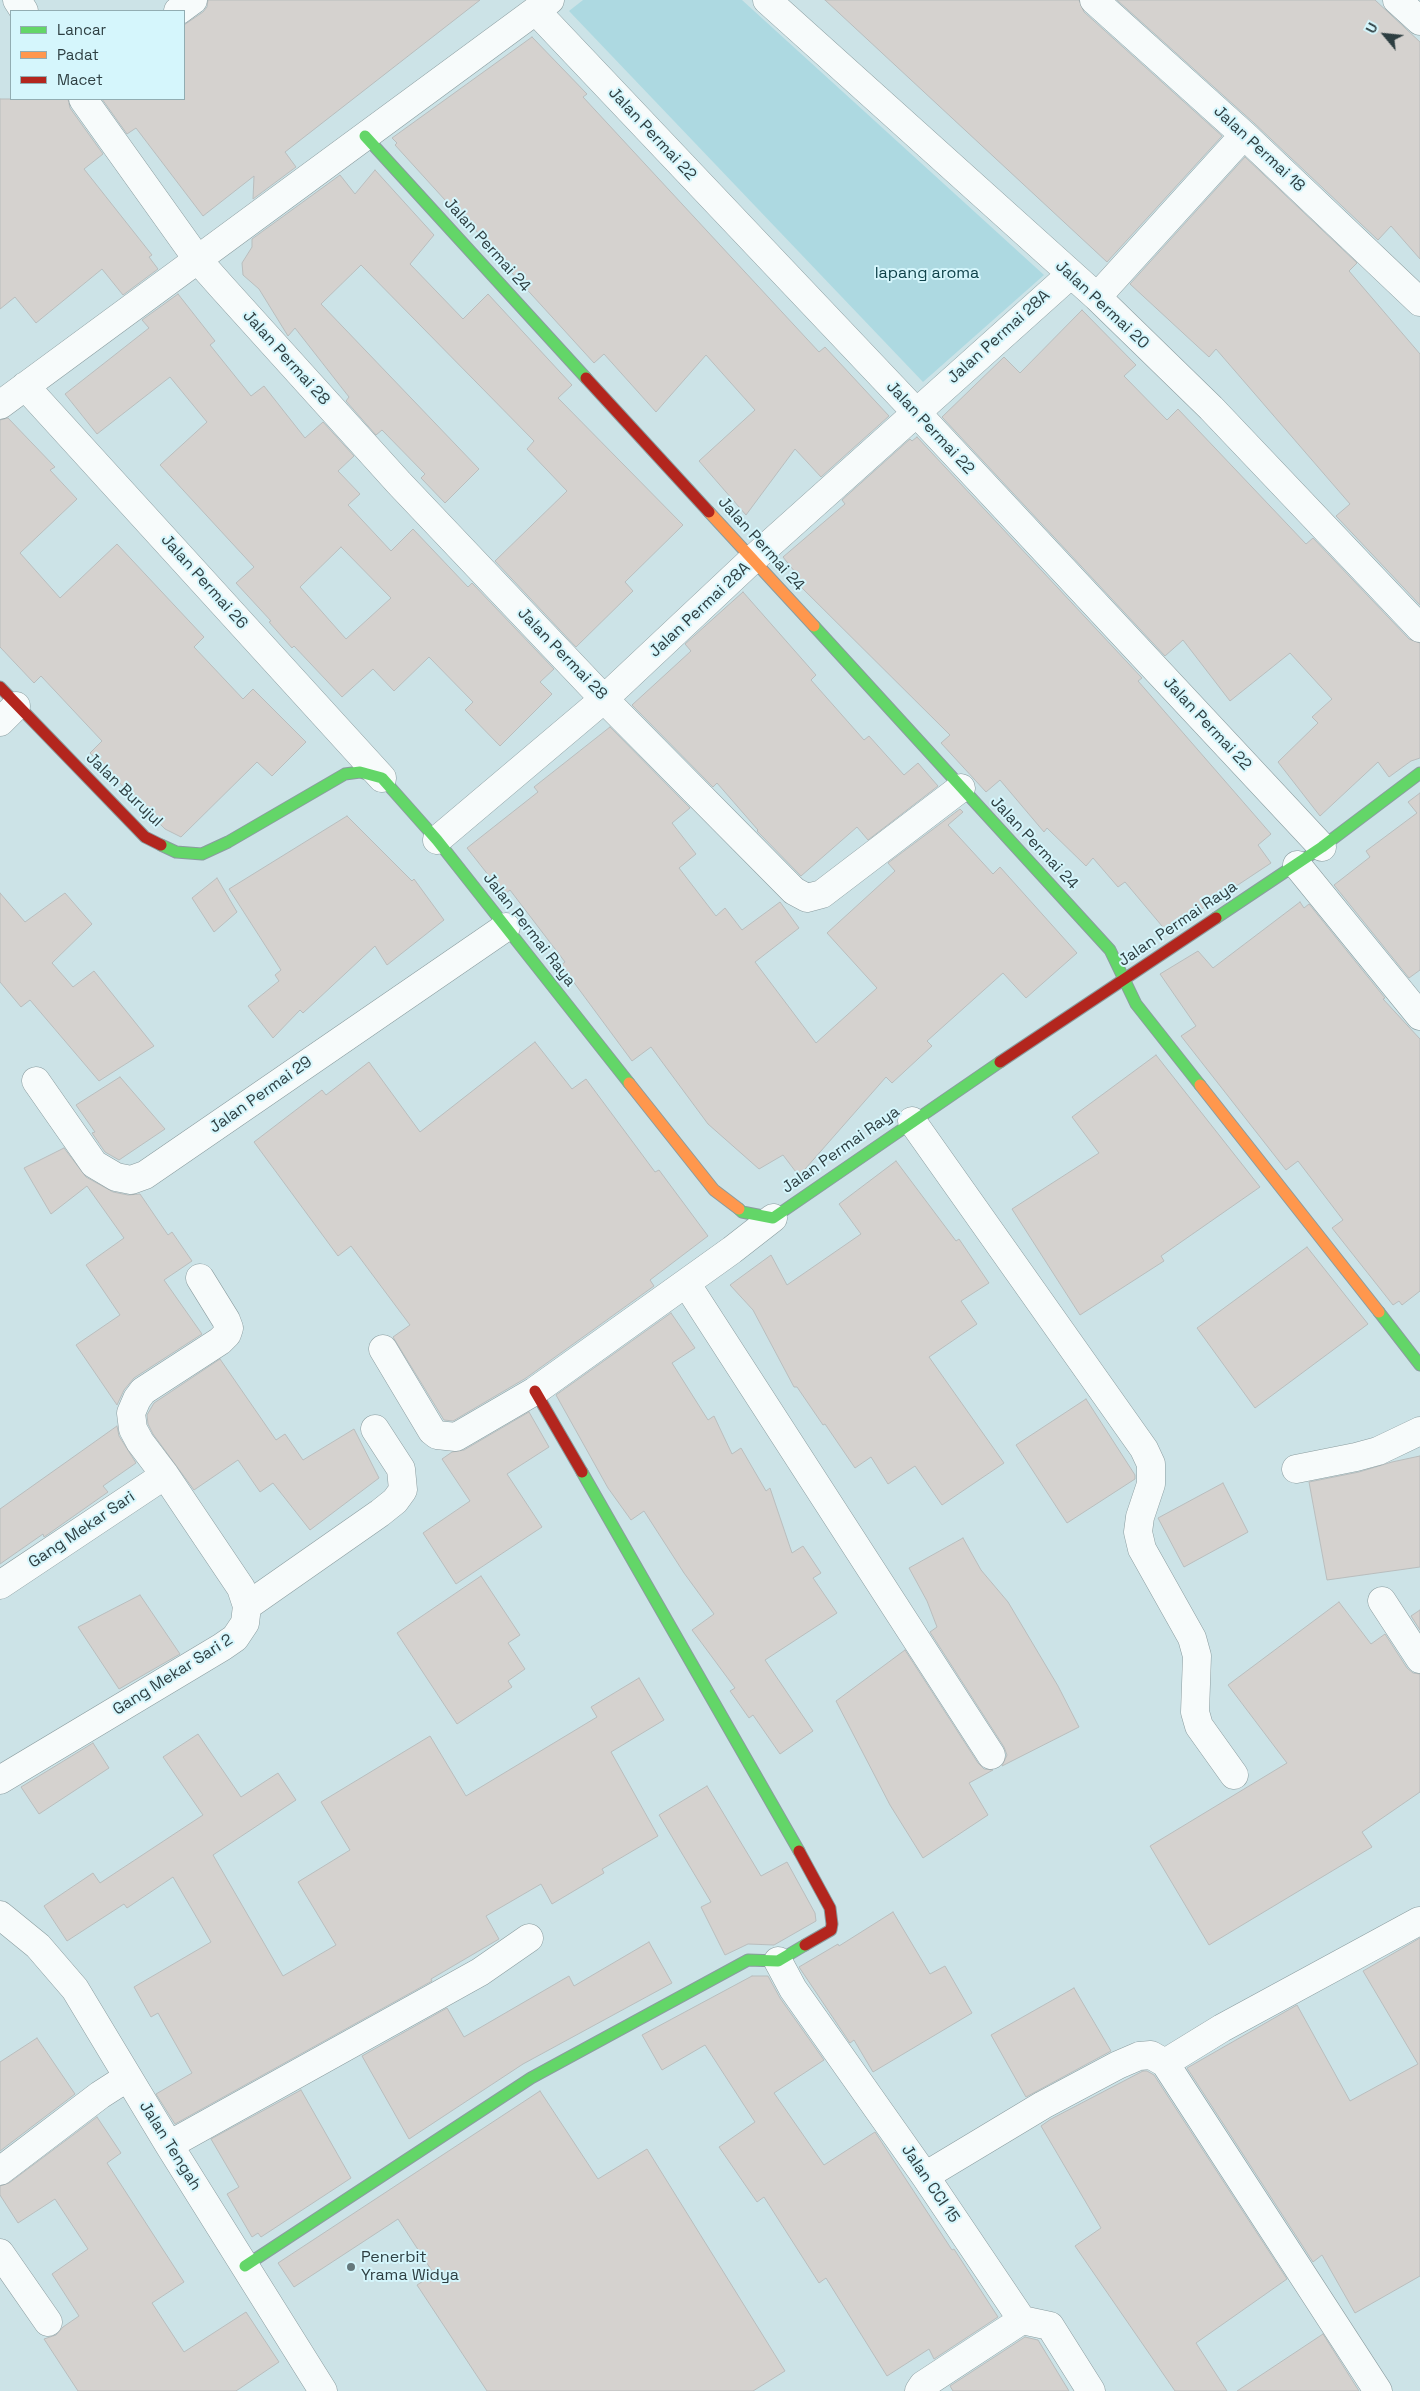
<!DOCTYPE html>
<style>
body{margin:0}
#map{position:relative;width:1420px;height:2391px;overflow:hidden;background:#cce3e7;font-family:"Space Grotesk",sans-serif}
canvas{display:block}
.legend{position:absolute;left:10px;top:10px;width:175px;height:90px;box-sizing:border-box;background:#d5f6fc;border:1px solid #92adb2;margin:0;padding:6px 9px;list-style:none;font-size:15px;color:#2e3f42}
.legend li{display:flex;align-items:center;gap:10px;height:25px}
.legend b{width:25px;border:1px solid #92adb2}
.north{position:absolute;left:1360px;top:10px;width:50px;height:50px;-webkit-text-stroke:4px #d5f6fc;paint-order:stroke;rotate:298deg;font-size:14px;font-weight:700;line-height:20px;text-align:center;color:#2e3f42}
.north::after{content:'';display:block;margin:auto;width:18px;height:22px;background:#2e3f42;clip-path:polygon(50% 0,100% 100%,50% 72%,0 100%)}
</style>
<div id="map">
<canvas width="1420" height="2391"></canvas>
<ul class="legend">
<li><b style="height:6px;background:#63d668"></b>Lancar</li>
<li><b style="height:6px;background:#ff974d"></b>Padat</li>
<li><b style="height:6px;background:#b3261e"></b>Macet</li>
</ul>
<div class="north">U</div>
</div>
<script>
const c = document.querySelector('canvas').getContext('2d');
c.lineJoin = 'round';
function fillPath(path, color) { c.fillStyle = color; c.fill(path, 'evenodd'); }
const toPath = rows => new Path2D(rows.map(r => 'M' + r).join(''));
function trace(path, color, width, dash) { c.strokeStyle = color; c.lineWidth = width; c.lineCap = dash ? 'butt' : 'round'; c.setLineDash(dash || []); c.stroke(path); }
function drawText(font, color, halo, rows, align = 'center') {
  c.font = font + ' "Space Grotesk",sans-serif'; c.lineWidth = 4; c.setLineDash([]); c.textBaseline = 'middle'; c.strokeStyle = halo; c.fillStyle = color; for (const [text, x, y, turn = 0] of rows) {
    c.save(); c.translate(x, y); c.rotate((+turn || 0) * Math.PI / 180); c.textAlign = isNaN(turn) ? turn : align; if (halo) c.strokeText(text, 0, 0); c.fillText(text, 0, 0); c.restore();
  }
}
fillPath(toPath([
 [583,0,742,0,1044,275,923,382,569,11]
]), '#add9e1');
const building = toPath([
 [208,0,480,0,285,152,296,167,253,199,254,176,203,216,136,128,127,134,102,99,184,99,184,25,203,12,207,7,208,0],
 [825,0,1079,0,1084,12,1222,136,1107,262,825,0],
 [1117,0,1375,0,1420,42,1420,259,1391,226,1378,240,1254,123,1117,0],
 [532,37,587,94,583,97,819,352,825,347,889,416,821,477,795,449,746,515,699,461,755,410,706,355,656,412,604,354,594,363,511,272,513,269,456,210,455,211,395,145,397,143,392,138,532,37],
 [0,99,68,99,70,108,103,154,84,169,152,255,149,257,158,269,123,295,102,269,36,323,15,297,0,309,0,99],
 [1245,157,1357,263,1349,271,1420,354,1420,605,1336,516,1350,504,1216,349,1209,357,1130,284,1245,157],
 [375,170,434,235,410,264,463,319,488,294,572,385,558,398,683,525,625,582,633,591,576,647,495,561,567,491,527,449,534,441,361,265,321,304,479,469,445,503,421,478,425,474,382,430,376,435,346,401,349,397,295,328,288,336,259,289,243,275,242,263,252,247,252,239,340,175,355,194,375,170],
 [178,294,215,341,210,345,251,396,264,386,305,438,323,422,354,456,338,471,360,494,348,505,391,551,413,529,468,587,472,583,554,669,540,682,552,694,500,746,465,710,473,702,429,657,394,691,373,669,342,697,294,646,292,648,269,622,271,621,236,583,254,567,160,465,207,422,170,377,97,434,65,394,149,328,142,320,178,294],
 [341,547,391,598,346,639,300,587,341,547],
 [1082,310,1136,365,1124,376,1167,420,1178,409,1306,544,1313,538,1409,639,1420,643,1420,758,1411,761,1389,777,1378,762,1320,816,1278,762,1318,723,1312,717,1332,699,1290,653,1230,701,1183,640,1165,656,942,417,1004,357,1020,373,1082,310],
 [8,418,55,467,50,470,77,499,20,553,60,598,117,544,204,637,194,647,243,699,253,689,306,742,272,776,257,762,181,837,165,829,90,753,102,741,41,676,34,683,0,647,0,420,8,418],
 [917,437,1142,678,1138,681,1271,834,1258,845,1271,863,1167,932,1125,882,1118,887,1093,858,1086,866,1047,828,1044,832,1000,780,986,792,941,743,950,735,790,576,795,572,783,557,845,504,842,500,910,439,912,441,917,437],
 [743,592,816,675,811,680,864,740,869,736,904,775,918,763,938,786,868,840,857,827,801,876,757,831,758,830,717,783,713,787,632,705,691,651,685,644,743,592],
 [610,727,690,808,672,823,696,854,679,868,716,916,725,908,742,930,780,902,799,928,755,962,816,1043,877,988,827,933,895,871,888,863,960,809,963,812,948,825,993,874,1000,867,1077,953,1026,998,1003,973,927,1041,932,1046,892,1083,886,1077,799,1176,783,1155,759,1169,708,1124,651,1047,632,1061,561,965,565,962,510,890,504,895,467,848,538,792,534,787,610,727],
 [1420,793,1420,970,1409,978,1334,885,1370,857,1366,851,1417,813,1408,802,1420,793],
 [347,816,412,881,414,879,444,920,387,965,375,946,303,1013,300,1010,273,1038,248,1006,279,981,275,975,281,970,229,889,347,816],
 [217,878,237,912,214,932,192,898,217,878],
 [0,893,25,922,65,893,92,924,52,963,73,987,94,971,154,1046,99,1081,30,1000,21,1007,0,982,0,893],
 [1300,902,1304,908,1309,904,1385,998,1383,999,1420,1039,1420,1291,1402,1305,1399,1301,1393,1305,1332,1228,1343,1220,1298,1161,1286,1170,1181,1036,1196,1026,1160,974,1198,951,1213,968,1300,902],
 [535,1042,572,1089,586,1079,655,1172,659,1170,708,1236,650,1280,654,1286,526,1378,453,1421,444,1420,393,1337,410,1325,351,1246,338,1256,254,1142,322,1090,326,1095,369,1062,420,1132,535,1042],
 [1156,1055,1260,1187,1161,1256,1164,1261,1080,1315,1012,1209,1099,1153,1072,1117,1156,1055],
 [120,1077,165,1129,119,1160,105,1152,92,1133,95,1132,76,1105,120,1077],
 [64,1148,86,1177,113,1192,128,1195,140,1194,168,1235,172,1232,192,1261,164,1280,202,1334,134,1378,124,1390,117,1405,76,1345,120,1315,86,1265,124,1238,87,1186,51,1214,24,1168,64,1148],
 [896,1161,956,1241,959,1239,989,1283,961,1301,977,1324,929,1357,1004,1463,942,1505,915,1466,888,1484,871,1457,855,1468,825,1424,823,1425,797,1387,794,1387,753,1310,730,1285,771,1255,787,1285,861,1234,839,1204,896,1161],
 [1307,1247,1368,1324,1255,1408,1197,1328,1307,1247],
 [671,1313,695,1348,672,1363,708,1420,714,1416,732,1454,741,1448,766,1491,770,1488,792,1553,803,1546,821,1573,813,1578,837,1613,765,1660,813,1731,780,1754,753,1715,749,1718,730,1691,735,1688,692,1630,714,1614,684,1573,644,1511,631,1520,608,1488,556,1395,671,1313],
 [220,1359,276,1440,285,1434,303,1460,354,1429,379,1478,310,1530,273,1483,260,1492,238,1460,194,1490,153,1434,148,1424,147,1415,154,1403,220,1359],
 [1086,1399,1135,1475,1135,1479,1067,1523,1016,1445,1086,1399],
 [529,1412,549,1447,507,1474,542,1527,456,1584,423,1533,470,1501,442,1459,452,1452,464,1450,529,1412],
 [117,1426,119,1436,136,1463,103,1486,108,1492,44,1537,43,1534,0,1564,0,1509,117,1426],
 [1420,1456,1420,1567,1327,1580,1309,1482,1359,1472,1392,1462,1420,1456],
 [1223,1483,1248,1532,1184,1567,1158,1518,1223,1483],
 [963,1538,981,1570,1008,1602,1058,1686,1079,1727,1002,1766,1007,1755,1004,1747,930,1632,937,1627,927,1601,909,1568,963,1538],
 [481,1576,520,1635,508,1643,525,1669,508,1681,512,1687,457,1724,397,1633,481,1576],
 [140,1595,180,1654,119,1689,78,1627,140,1595],
 [1339,1602,1371,1644,1385,1634,1407,1668,1413,1673,1420,1674,1420,1792,1362,1832,1372,1847,1209,1945,1150,1846,1287,1763,1228,1685,1339,1602],
 [1420,1610,1420,1630,1411,1616,1420,1610],
 [905,1650,978,1763,984,1769,993,1770,969,1783,988,1815,923,1858,890,1805,836,1701,905,1650],
 [639,1678,664,1720,611,1752,658,1836,602,1869,604,1873,552,1904,541,1884,486,1916,499,1939,431,1979,432,1981,175,2124,156,2094,192,2073,158,2013,151,2017,134,1987,211,1942,173,1877,127,1908,124,1904,67,1941,44,1906,93,1873,100,1883,203,1815,163,1757,198,1734,241,1797,278,1773,296,1800,213,1855,283,1976,336,1945,298,1882,350,1850,321,1802,430,1736,466,1796,597,1717,591,1707,639,1678],
 [93,1743,109,1768,39,1814,21,1787,93,1743],
 [707,1786,761,1876,787,1862,815,1913,816,1921,774,1945,748,1944,725,1955,701,1907,711,1902,659,1815,707,1786],
 [893,1912,930,1974,945,1966,972,2013,873,2072,854,2040,850,2043,799,1967,838,1944,839,1946,893,1912],
 [1420,1938,1420,2276,1355,2313,1322,2255,1313,2262,1187,2068,1297,2005,1350,2101,1418,2064,1363,1971,1420,1938],
 [649,1942,672,1983,523,2064,409,2139,362,2056,447,2008,464,2037,569,1976,574,1986,649,1942],
 [752,1976,768,1976,780,1998,824,2060,774,2093,824,2165,875,2132,952,2250,954,2249,998,2317,934,2359,929,2349,887,2376,826,2278,819,2283,764,2197,757,2202,719,2147,755,2122,705,2045,662,2070,642,2035,752,1976],
 [1074,1988,1111,2051,1026,2097,991,2035,1074,1988],
 [37,2038,75,2094,0,2151,0,2062,37,2038],
 [1143,2071,1147,2071,1154,2075,1287,2279,1196,2343,1227,2391,1175,2391,1075,2246,1101,2228,1041,2126,1051,2119,1143,2071],
 [301,2090,351,2178,261,2237,258,2233,252,2237,227,2194,239,2187,211,2139,301,2090],
 [540,2091,598,2179,647,2149,785,2371,753,2391,487,2391,417,2285,434,2274,398,2219,294,2287,278,2263,540,2091],
 [97,2117,121,2153,107,2163,184,2282,152,2303,184,2352,246,2312,279,2362,236,2391,78,2391,44,2339,56,2335,63,2327,79,2316,52,2274,88,2249,55,2199,18,2223,0,2195,0,2186,9,2183,97,2117],
 [1323,2334,1359,2391,1237,2391,1323,2334],
 [1025,2337,1038,2340,1069,2391,953,2391,950,2386,1025,2337]
]);
fillPath(building, '#d5d2cf');
trace(building, '#b9bdbd', 1);
const street = toPath([
 [17,0,24,11],
 [767,0,1097,297,1211,408,1420,628],
 [1094,0,1244,135,1420,302],
 [1397,0,1420,21],
 [178,11,193,0],
 [536,11,915,411,1322,847],
 [83,99,198,260,221,286,399,483,604,699,794,891,807,898,822,894,961,788],
 [1097,297,1244,135],
 [25,386,382,778],
 [0,405,550,0],
 [0,722,16,706],
 [437,840,604,699,753,559,1070,275],
 [1297,865,1420,1016],
 [36,1081,94,1164,116,1177,131,1180,145,1175,506,927],
 [912,1121,1144,1449,1151,1464,1151,1484,1140,1517,1138,1532,1142,1549,1192,1638,1197,1656,1195,1712,1199,1726,1234,1775],
 [686,1283,991,1755],
 [383,1349,432,1431,437,1435,456,1437,535,1391,732,1250,773,1218],
 [1296,1469,1356,1457,1378,1451,1420,1431],
 [0,1585,165,1475],
 [1382,1601,1420,1659],
 [247,1606,380,1513,395,1501,403,1490,401,1469,375,1429],
 [0,1780,222,1647,235,1638,245,1623,247,1606,241,1588,165,1475,140,1442,133,1429,131,1413,137,1399,143,1391,220,1341,227,1334,229,1328,226,1320,200,1278],
 [0,1915,38,1946,75,1989,169,2145,323,2391],
 [778,1961,793,1989,925,2176,1022,2320,1050,2326,1091,2391],
 [1165,2063,1222,2028,1419,1921],
 [169,2145,480,1972,529,1938],
 [0,2171,100,2095,128,2077],
 [925,2176,1043,2105,1118,2065,1139,2056,1151,2055,1165,2063,1378,2391],
 [0,2253,48,2322],
 [919,2391,923,2385,1022,2320]
]);
const fast = toPath([
 [365,136,586,378],
 [814,626,1110,950,1136,1004,1200,1085],
 [161,845,176,852,202,854,228,842,345,774,360,772,382,778,437,840,629,1083],
 [1216,918,1322,847,1420,773],
 [739,1209,742,1212,773,1218,1000,1062],
 [1379,1312,1420,1365],
 [582,1472,799,1851],
 [245,2266,531,2078,748,1960,778,1961,805,1945]
]);
const slow = toPath([
 [709,512,814,626],
 [629,1083,714,1190,739,1209],
 [1200,1085,1379,1312]
]);
const jam = toPath([
 [586,378,709,512],
 [0,687,145,837,161,845],
 [1000,1062,1216,918],
 [535,1391,582,1472],
 [799,1851,830,1908,832,1924,831,1930,805,1945]
]);
trace(street, '#8a9c9f', 29);
trace(fast, '#8a9c9f', 13);
trace(slow, '#8a9c9f', 13);
trace(jam, '#8a9c9f', 13);
trace(street, '#f7fbfb', 28);
trace(fast, '#63d668', 11);
trace(slow, '#ff974d', 11);
trace(jam, '#b3261e', 11);
for (const [x, y, r, color] of [
 [351,2267,5,"#65787c"]
]) { const dot = new Path2D(); dot.arc(x, y, r, 0, 2 * Math.PI); c.fillStyle = color; c.fill(dot); trace(dot, '#d5f6fc', 2); }
drawText('16px', '#2e3f42', '#d5f6fc', [
 ["Jalan Permai 22",652,134,47],
 ["Jalan Permai 18",1259,149,43],
 ["Jalan Permai 24",487,245,48],
 ["Jalan Permai 20",1102,305,43],
 ["Jalan Permai 28A",999,337,-42],
 ["Jalan Permai 28",286,358,48],
 ["Jalan Permai 22",930,428,47],
 ["Jalan Permai 24",761,544,48],
 ["Jalan Permai 26",204,582,48],
 ["Jalan Permai 28A",700,610,-43],
 ["Jalan Permai 28",562,654,46],
 ["Jalan Permai 22",1207,724,47],
 ["Jalan Burujul",124,790,44],
 ["Jalan Permai 24",1034,843,47],
 ["Jalan Permai Raya",1178,924,-34],
 ["Jalan Permai Raya",529,930,52],
 ["Jalan Permai 29",261,1095,-35],
 ["Jalan Permai Raya",841,1150,-35],
 ["Gang Mekar Sari",82,1530,-34],
 ["Gang Mekar Sari 2",173,1675,-32],
 ["Jalan Tengah",170,2146,58],
 ["Jalan CCI 15",930,2184,56]
]);
drawText('16px', '#0f424a', '#d5f6fc', [
 ["lapang aroma",927,274]
]);
drawText('16px', '#2e3f42', '#d5f6fc', [
 ["Penerbit",361,2258],
 ["Yrama Widya",361,2276]
], 'left');
</script>
